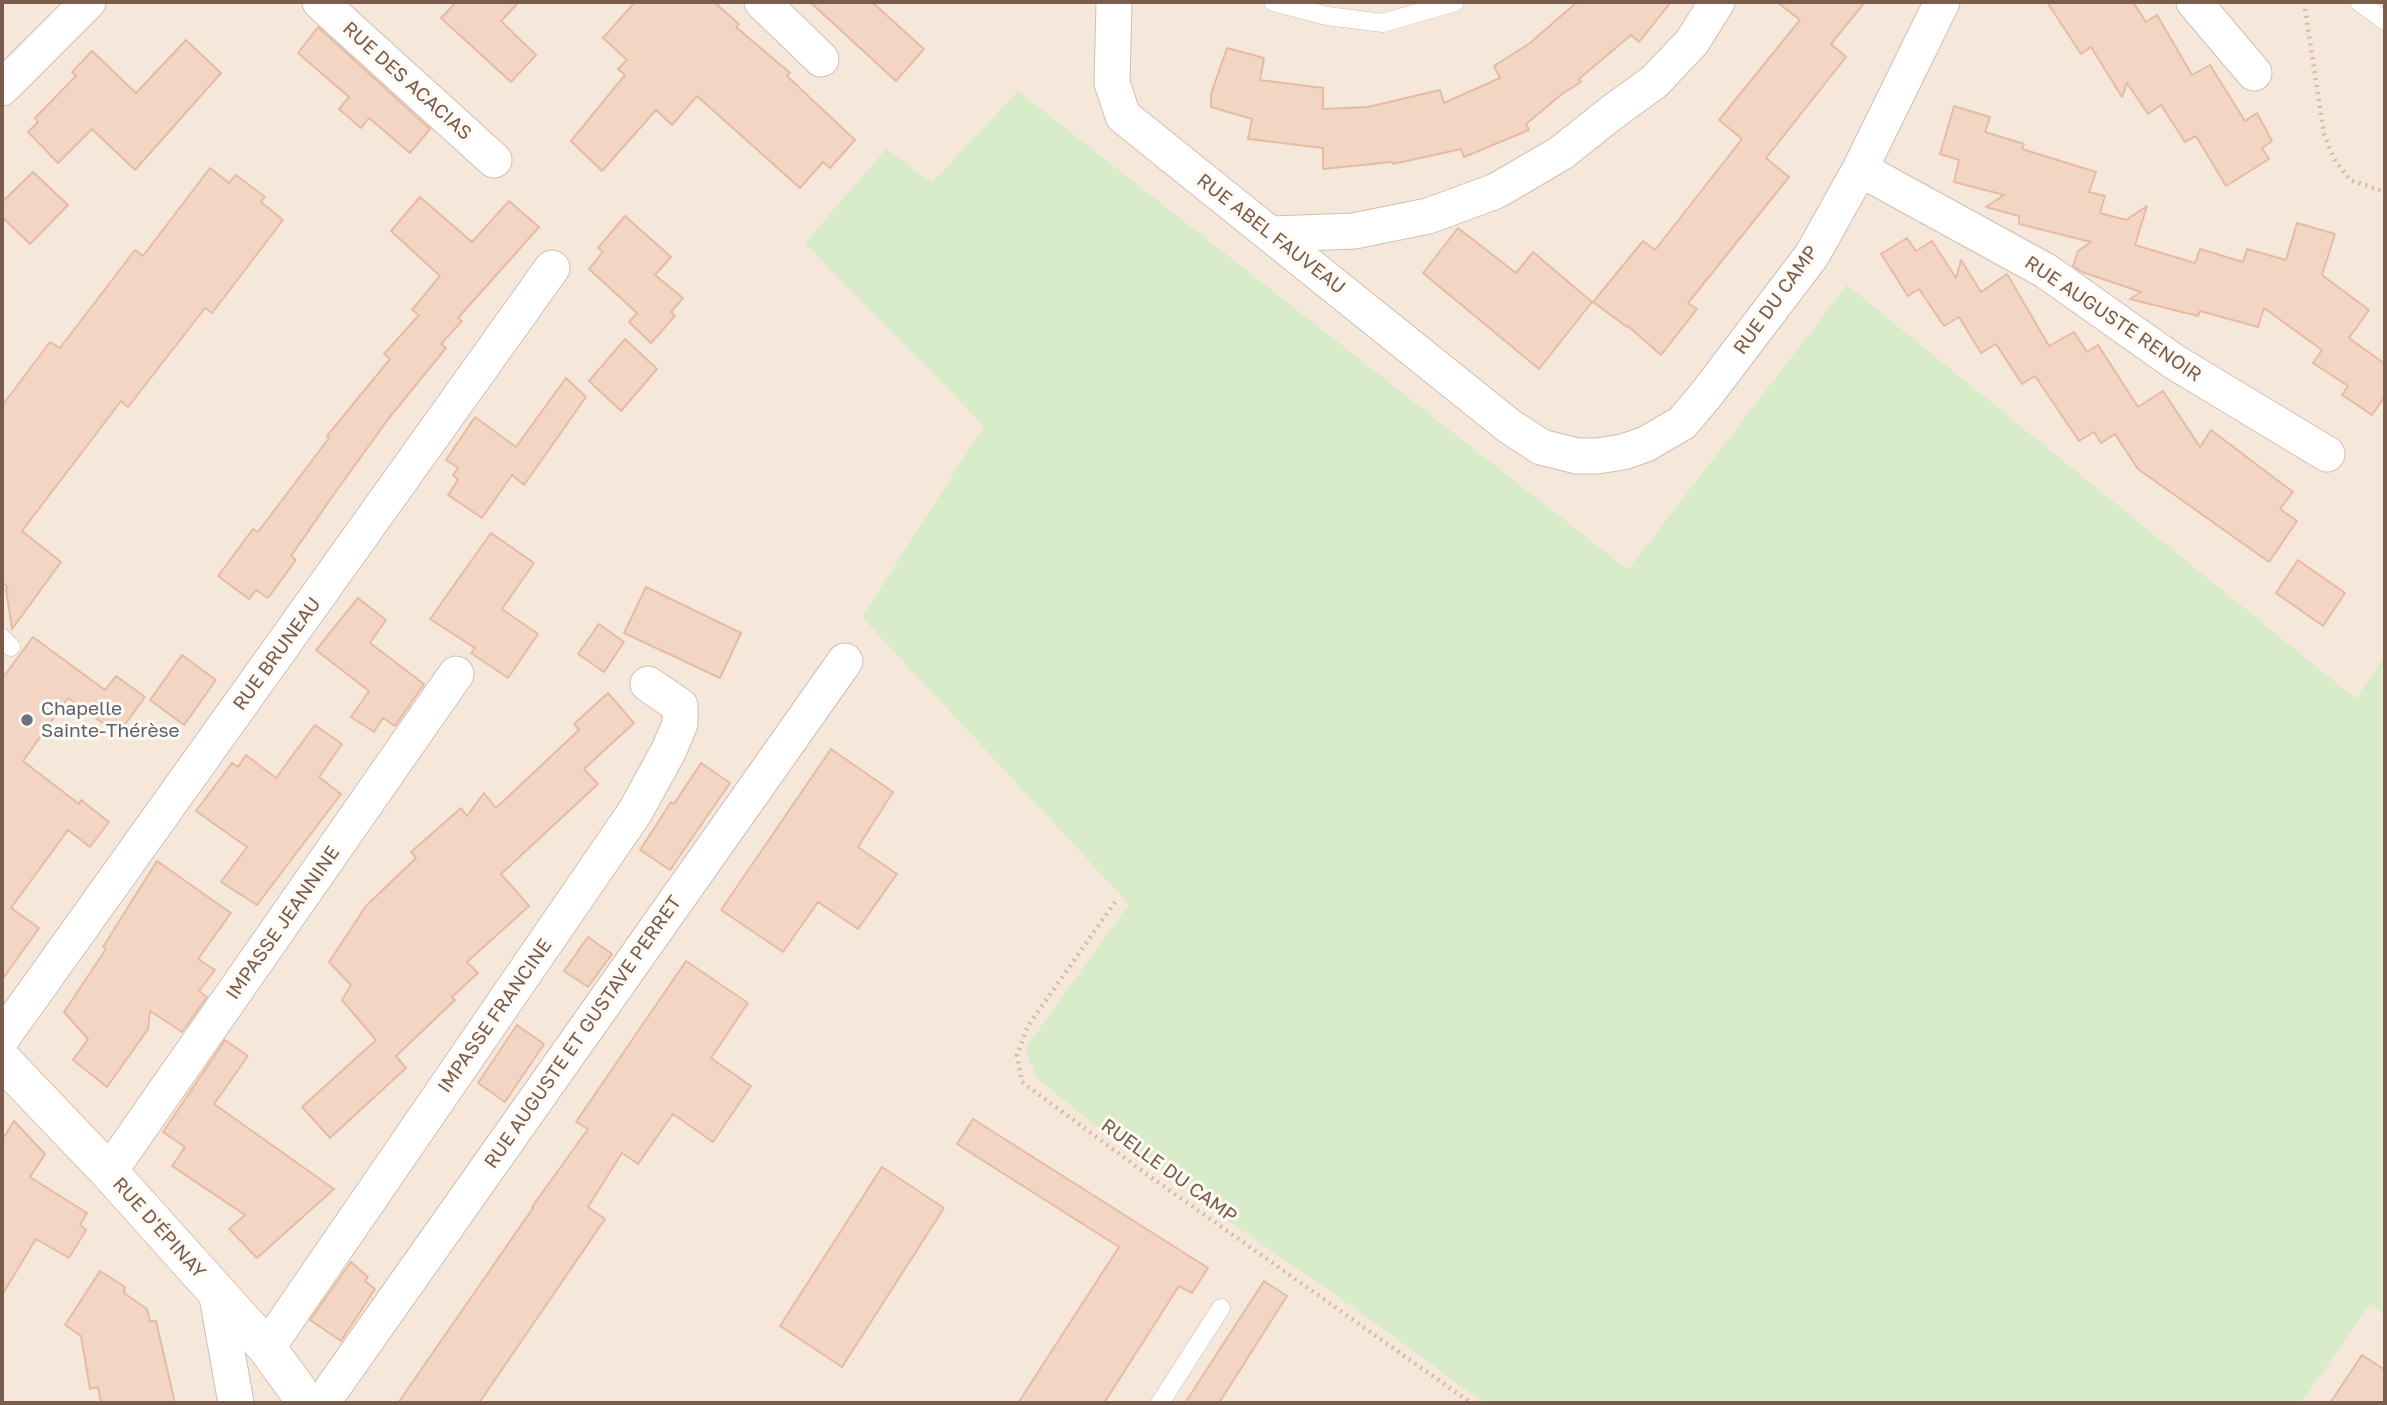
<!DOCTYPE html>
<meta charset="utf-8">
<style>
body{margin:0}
#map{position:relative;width:2387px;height:1405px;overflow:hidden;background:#fdf6ec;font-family:"Golos Text",sans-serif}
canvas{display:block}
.frame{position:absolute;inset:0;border:4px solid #7a5c4d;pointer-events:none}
</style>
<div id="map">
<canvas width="2387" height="1405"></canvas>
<div class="frame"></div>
</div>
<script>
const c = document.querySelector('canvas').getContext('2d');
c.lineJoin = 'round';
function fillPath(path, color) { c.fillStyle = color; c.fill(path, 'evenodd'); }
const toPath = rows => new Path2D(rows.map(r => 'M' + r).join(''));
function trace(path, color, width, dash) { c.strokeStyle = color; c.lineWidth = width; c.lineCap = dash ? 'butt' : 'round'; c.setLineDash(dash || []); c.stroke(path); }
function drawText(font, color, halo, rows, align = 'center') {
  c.font = font + ' "Golos Text",sans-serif'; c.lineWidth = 6; c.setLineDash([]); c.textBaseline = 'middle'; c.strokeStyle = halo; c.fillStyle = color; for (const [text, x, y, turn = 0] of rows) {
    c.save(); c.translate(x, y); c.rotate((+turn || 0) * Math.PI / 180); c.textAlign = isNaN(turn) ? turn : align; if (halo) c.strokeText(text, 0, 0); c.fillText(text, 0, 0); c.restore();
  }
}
fillPath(toPath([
 [2,2,2385,2,2385,1403,2,1403]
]), '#f5e8da');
fillPath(toPath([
 [1018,91,1628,570,1847,285,2356,699,2385,655,2385,1315,2370,1304,2301,1403,1484,1403,1370,1319,1230,1222,1169,1176,1087,1119,1037,1078,1025,1049,1129,904,862,617,984,426,805,243,886,149,932,183]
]), '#d8ecc9');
const building = toPath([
 [456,2,519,2,501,21,536,55,511,82,441,18,456,2],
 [635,2,714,2,739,24,736,27,790,73,787,76,855,140,830,168,823,162,800,188,697,96,672,125,656,110,602,171,571,141,625,75,618,69,627,60,603,38,635,2],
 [810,2,872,2,924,49,896,81,810,2],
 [1577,2,1671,2,1639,42,1631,35,1579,79,1581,82,1562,94,1526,124,1529,130,1464,157,1461,149,1393,164,1392,162,1323,169,1323,148,1248,139,1252,119,1211,107,1211,94,1227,48,1264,58,1260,80,1323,88,1323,109,1368,107,1440,90,1444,103,1500,78,1494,66,1530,43,1577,2],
 [1777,2,1865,2,1831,44,1846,57,1766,158,1789,177,1688,303,1697,309,1661,355,1628,326,1627,327,1593,302,1643,241,1655,250,1742,139,1719,120,1800,20,1777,2],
 [2047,2,2133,2,2146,22,2157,15,2192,75,2210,65,2245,121,2257,113,2272,141,2262,148,2269,159,2226,186,2196,136,2185,142,2161,105,2148,114,2127,83,2122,97,2091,47,2081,54,2047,2],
 [318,27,430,129,410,153,369,118,361,128,339,109,349,97,298,53,318,27],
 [186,40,221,73,135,170,92,129,58,163,28,132,38,122,35,118,76,76,72,72,92,51,136,93,186,40],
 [1954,106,1990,117,1985,132,2024,144,2022,149,2096,172,2089,192,2105,196,2100,213,2126,220,2147,206,2135,245,2195,263,2200,249,2243,262,2247,249,2286,260,2297,223,2335,234,2322,275,2369,310,2349,338,2385,364,2385,396,2372,415,2342,395,2348,386,2313,363,2322,350,2264,308,2258,327,2200,311,2198,316,2130,299,2141,292,2082,272,2073,266,2078,251,2091,242,2019,224,2019,216,1986,207,2004,195,1954,182,1959,160,1940,154,1954,106],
 [210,168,229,183,236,175,265,197,261,202,283,220,212,313,205,308,128,407,121,401,22,531,61,562,12,629,6,589,8,587,2,583,2,406,50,342,60,348,135,250,143,256,210,168],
 [33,172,68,205,30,244,2,217,2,202,33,172],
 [420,197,472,242,509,201,539,227,458,318,462,321,441,344,446,348,389,418,337,490,291,556,296,560,268,598,256,590,249,599,218,576,253,529,258,532,329,438,327,436,390,359,384,354,419,315,412,310,440,276,391,231,420,197],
 [625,216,671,257,655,275,683,298,671,312,675,316,651,343,629,322,637,313,589,269,603,252,598,248,625,216],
 [1458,228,1516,273,1533,252,1592,302,1539,369,1423,273,1458,228],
 [1907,238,1916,251,1932,241,1956,278,1961,260,1981,292,2007,274,2049,346,2074,332,2087,352,2098,345,2138,407,2163,391,2200,447,2211,430,2293,492,2280,509,2297,521,2269,562,2138,469,2115,434,2101,443,2094,432,2079,441,2035,376,2022,384,1996,344,1981,353,1959,317,1944,326,1919,289,1908,296,1881,254,1907,238],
 [625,339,657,369,621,411,589,381,625,339],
 [566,378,586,397,524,485,512,475,482,518,448,495,458,480,453,475,458,468,446,460,475,417,516,447,566,378],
 [491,533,534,563,502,609,538,634,508,678,471,653,475,648,430,619,491,533],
 [2298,560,2345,593,2323,626,2276,593,2298,560],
 [646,587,741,633,720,678,624,633,646,587],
 [358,598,386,620,370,643,424,684,395,726,383,718,374,732,351,717,369,691,316,650,358,598],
 [599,624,624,642,604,672,578,654,599,624],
 [33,637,105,690,116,676,145,697,118,734,68,698,23,761,79,804,81,800,109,822,90,847,68,830,11,908,39,928,2,980,2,679,33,637],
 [182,655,216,680,184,725,150,700,182,655],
 [608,693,634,723,584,769,598,784,501,874,529,906,467,962,478,973,452,997,455,1000,396,1056,406,1068,330,1138,302,1107,376,1040,342,1000,351,985,329,962,366,906,416,858,411,852,461,808,467,816,484,793,496,808,579,730,574,724,608,693],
 [315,725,342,744,319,777,341,794,257,905,221,882,247,847,196,811,232,763,238,767,246,755,276,778,315,725],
 [831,749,893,792,858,847,897,874,858,929,818,902,783,952,721,910,831,749],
 [701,763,730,783,670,870,640,850,671,802,674,804,701,763],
 [157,861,231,913,198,959,215,970,199,991,207,997,182,1032,150,1011,148,1029,107,1087,73,1060,88,1039,64,1012,106,949,103,947,157,861],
 [588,937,612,954,588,987,564,971,588,937],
 [686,961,748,1003,711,1058,751,1086,713,1142,673,1114,638,1164,622,1153,588,1207,605,1219,479,1403,398,1403,533,1208,532,1207,588,1129,576,1122,686,961],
 [517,1025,544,1044,505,1102,478,1083,517,1025],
 [225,1040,248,1056,214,1104,334,1189,257,1258,229,1229,245,1215,172,1166,185,1147,163,1132,225,1040],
 [973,1119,1208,1268,1192,1293,1179,1286,1104,1403,1018,1403,1119,1247,957,1144,973,1119],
 [14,1121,45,1154,30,1177,87,1213,80,1225,86,1230,69,1258,36,1239,2,1295,2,1140,14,1121],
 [882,1167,944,1208,842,1367,780,1326,882,1167],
 [351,1262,368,1277,365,1281,375,1289,341,1341,310,1320,351,1262],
 [100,1271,125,1287,124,1293,147,1309,150,1321,156,1321,175,1403,101,1403,98,1387,90,1389,81,1336,65,1325,100,1271],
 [1264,1281,1287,1296,1219,1403,1185,1403,1264,1281],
 [2362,1355,2385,1370,2385,1403,2330,1403,2362,1355]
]);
fillPath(building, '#f3d5c3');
trace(building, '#e6bba3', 2);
const service = toPath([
 [1273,2,1327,16,1383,23,1455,2],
 [2359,2,2385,21],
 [2,638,11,647],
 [1160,1403,1221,1308]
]);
const minor = toPath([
 [320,2,494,160],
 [762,2,821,59],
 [1114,2,1112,83,1123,116,1509,426,1541,447,1577,456,1597,456,1623,452,1646,444,1682,423,1705,396,1812,255,1860,169,1942,2],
 [2194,2,2254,73],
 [2,88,88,2],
 [1860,169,2046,271,2173,361,2327,454],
 [1273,234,1354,231,1428,216,1496,191,1561,153,1610,114,1654,82,1692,42,1717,2],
 [2,1038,552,268],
 [109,1172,456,674],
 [216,1291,236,1403],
 [267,1348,635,812,669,750,680,724,680,706,648,684],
 [322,1403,845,661]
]);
const secondary = toPath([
 [2,1060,109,1172,267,1348,307,1403]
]);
trace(service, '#d1beb0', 19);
trace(minor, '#d1beb0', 37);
trace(secondary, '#d6c0b0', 40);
trace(toPath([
 [2304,2,2324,134,2334,159,2350,180,2385,192],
 [1115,902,1028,1026,1017,1055,1022,1082,1145,1173,1471,1403]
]), '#d9b8a5', 4.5, [2, 5]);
trace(service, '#fff', 18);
trace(minor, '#fff', 35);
trace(secondary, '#fff', 38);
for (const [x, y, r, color] of [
 [27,720,7,"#6b7280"]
]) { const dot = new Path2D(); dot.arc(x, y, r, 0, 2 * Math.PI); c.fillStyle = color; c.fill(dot); trace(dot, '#fffaf3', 2.5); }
drawText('19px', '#7a5c4d', '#fffaf3', [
 ["RUE DES ACACIAS",407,81,42],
 ["RUE ABEL FAUVEAU",1271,234,38],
 ["RUE DU CAMP",1776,300,-54],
 ["RUE AUGUSTE RENOIR",2113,319,34],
 ["RUE BRUNEAU",277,654,-54],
 ["IMPASSE JEANNINE",283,923,-55],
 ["IMPASSE FRANCINE",495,1016,-55],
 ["RUE AUGUSTE ET GUSTAVE PERRET",583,1032,-55],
 ["RUELLE DU CAMP",1169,1171,36],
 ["RUE D'ÉPINAY",159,1228,48]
]);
drawText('19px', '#5b616d', '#fffaf3', [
 ["Chapelle",41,709],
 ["Sainte-Thérèse",41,731]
], 'left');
</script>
